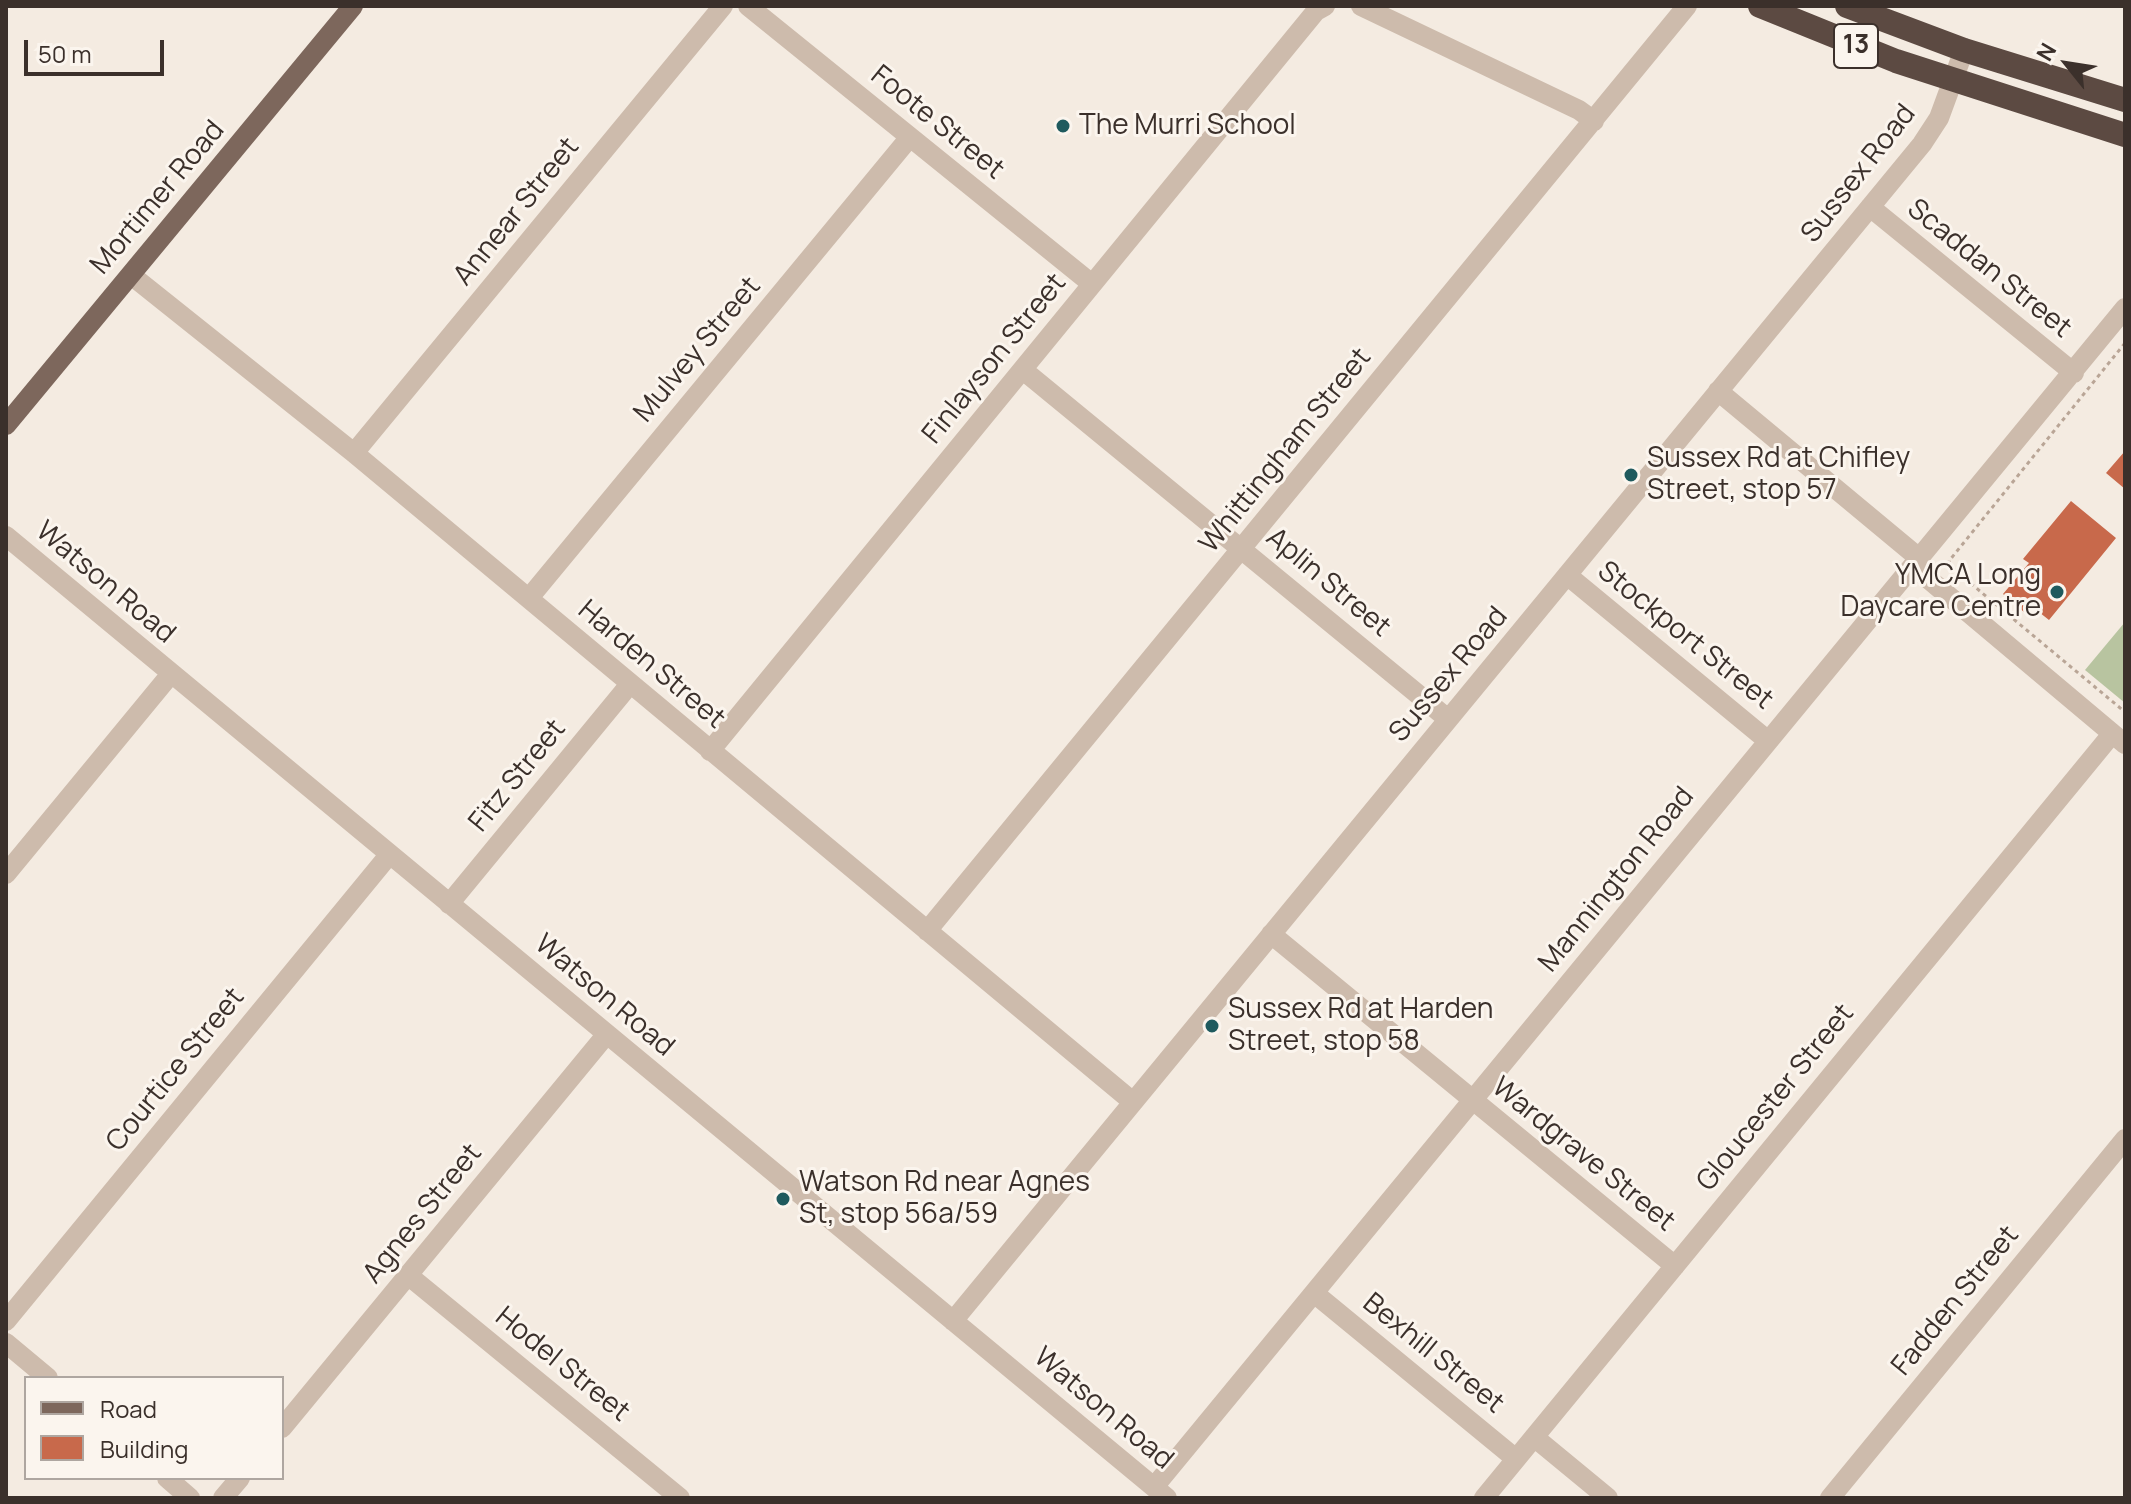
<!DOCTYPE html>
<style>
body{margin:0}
#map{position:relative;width:2131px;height:1504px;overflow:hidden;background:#f4ebe1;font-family:Manrope,sans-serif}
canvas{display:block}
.frame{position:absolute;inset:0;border:8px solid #3b302b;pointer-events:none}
.legend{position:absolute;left:24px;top:1376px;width:260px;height:104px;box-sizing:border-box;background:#fbf5ee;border:2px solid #aea6a0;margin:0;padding:10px 14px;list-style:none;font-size:24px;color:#3b302b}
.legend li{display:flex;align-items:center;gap:16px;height:40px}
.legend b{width:40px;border:2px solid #aea6a0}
.north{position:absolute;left:2027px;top:24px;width:80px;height:80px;-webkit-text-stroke:6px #fbf5ee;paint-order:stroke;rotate:300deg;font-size:22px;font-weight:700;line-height:32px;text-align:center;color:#3b302b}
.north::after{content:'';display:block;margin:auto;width:28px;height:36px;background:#3b302b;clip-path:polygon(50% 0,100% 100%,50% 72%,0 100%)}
.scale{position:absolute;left:24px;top:40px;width:140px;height:36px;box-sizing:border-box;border:4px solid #3b302b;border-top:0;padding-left:10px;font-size:24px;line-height:28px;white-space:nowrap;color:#3b302b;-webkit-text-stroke:6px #fbf5ee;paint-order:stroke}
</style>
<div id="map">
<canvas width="2131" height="1504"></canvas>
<div class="frame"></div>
<ul class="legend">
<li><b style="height:10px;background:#7d675c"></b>Road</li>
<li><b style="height:22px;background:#c8694b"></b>Building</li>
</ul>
<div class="north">N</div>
<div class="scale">50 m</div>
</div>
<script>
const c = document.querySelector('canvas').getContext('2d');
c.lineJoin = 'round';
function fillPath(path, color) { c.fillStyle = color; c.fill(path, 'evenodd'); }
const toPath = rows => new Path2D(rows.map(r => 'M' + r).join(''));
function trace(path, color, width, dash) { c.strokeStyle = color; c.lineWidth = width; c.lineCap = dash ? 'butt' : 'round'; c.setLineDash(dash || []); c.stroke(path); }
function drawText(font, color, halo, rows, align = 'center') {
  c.font = font + ' Manrope,sans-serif'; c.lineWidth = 6; c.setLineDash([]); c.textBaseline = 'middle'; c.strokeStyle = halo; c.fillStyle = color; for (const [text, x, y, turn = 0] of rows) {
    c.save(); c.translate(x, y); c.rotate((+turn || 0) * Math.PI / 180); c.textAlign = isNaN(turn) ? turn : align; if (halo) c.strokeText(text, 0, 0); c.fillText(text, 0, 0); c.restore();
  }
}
fillPath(toPath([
 [2125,622,2125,703,2085,670]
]), '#b8c4a0');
fillPath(toPath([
 [2125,451,2125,489,2106,473],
 [2071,501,2116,538,2049,620,2030,605,2024,612,2003,594,2029,563,2023,559]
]), '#c8694b');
trace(toPath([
 [2125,343,1949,561,1951,567,2125,712]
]), '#b9a596', 3, [4, 4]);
trace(toPath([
 [748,6,1092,284],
 [1361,6,1579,110,1594,121],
 [1870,207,2074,373],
 [131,275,354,453,1133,1102],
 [1023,370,1448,719],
 [1718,391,1919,558],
 [354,453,723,6],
 [6,536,1167,1498],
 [1913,566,2125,744],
 [1567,575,1767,740],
 [529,598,910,137],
 [710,751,1316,11,1325,6],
 [6,874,170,675],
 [449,904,630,684],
 [927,931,1687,6],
 [1271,934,1675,1266],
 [409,1276,680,1498],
 [1314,1293,1516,1459],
 [6,1321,389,855],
 [953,1321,1922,144,1939,118,1964,50],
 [6,1343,48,1378],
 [282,1428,606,1035],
 [1534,1437,1608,1498],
 [167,1478,190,1498],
 [1154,1487,2125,308],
 [223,1498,240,1478],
 [1484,1498,2112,734],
 [1830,1498,2125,1139]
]), '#cdbbac', 20);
trace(toPath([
 [6,425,353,6]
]), '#7d675c', 20);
trace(toPath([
 [1760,6,1896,61,2125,135],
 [1847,6,1964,50,2125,100]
]), '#5c4a42', 24);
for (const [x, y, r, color] of [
 [1063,126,8,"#1f5a5e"],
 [1631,475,8,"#1f5a5e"],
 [2057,592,8,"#1f5a5e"],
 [1212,1026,8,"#1f5a5e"],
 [783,1199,8,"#1f5a5e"]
]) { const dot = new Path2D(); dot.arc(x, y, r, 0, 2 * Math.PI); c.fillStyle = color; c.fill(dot); trace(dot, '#fbf5ee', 3); }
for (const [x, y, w] of [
 [1856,46,44]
]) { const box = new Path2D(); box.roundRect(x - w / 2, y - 22, w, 44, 6); c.fillStyle = '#fbf5ee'; c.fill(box); trace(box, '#3b302b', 2); }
drawText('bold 26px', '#3b302b', null, [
 ["13",1856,46]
]);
drawText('28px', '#3b302b', '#fbf5ee', [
 ["Foote Street",937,123,39],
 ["Sussex Road",1859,174,-52],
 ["Mortimer Road",158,198,-50],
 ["Annear Street",517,212,-51],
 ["Scaddan Street",1989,269,39],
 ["Mulvey Street",698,350,-50],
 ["Finlayson Street",995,359,-51],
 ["Whittingham Street",1286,451,-51],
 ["Watson Road",105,583,40],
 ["Aplin Street",1328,583,40],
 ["Stockport Street",1685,636,39],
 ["Harden Street",651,665,40],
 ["Sussex Road",1449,675,-50],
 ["Fitz Street",518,776,-51],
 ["Mannington Road",1617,880,-51],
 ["Watson Road",604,996,40],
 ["Courtice Street",176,1070,-51],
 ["Gloucester Street",1776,1098,-51],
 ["Wardgrave Street",1583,1155,39],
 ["Agnes Street",423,1214,-51],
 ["Fadden Street",1956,1301,-51],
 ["Bexhill Street",1433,1354,39],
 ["Hodel Street",562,1365,39],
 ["Watson Road",1103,1409,40]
]);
drawText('28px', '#3b302b', '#fbf5ee', [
 ["The Murri School",1079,126],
 ["Sussex Rd at Chifley",1647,459],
 ["Street, stop 57",1647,491],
 ["YMCA Long",2041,576,"right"],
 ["Daycare Centre",2041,608,"right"],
 ["Sussex Rd at Harden",1228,1010],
 ["Street, stop 58",1228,1042],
 ["Watson Rd near Agnes",799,1183],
 ["St, stop 56a/59",799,1215]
], 'left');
</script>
